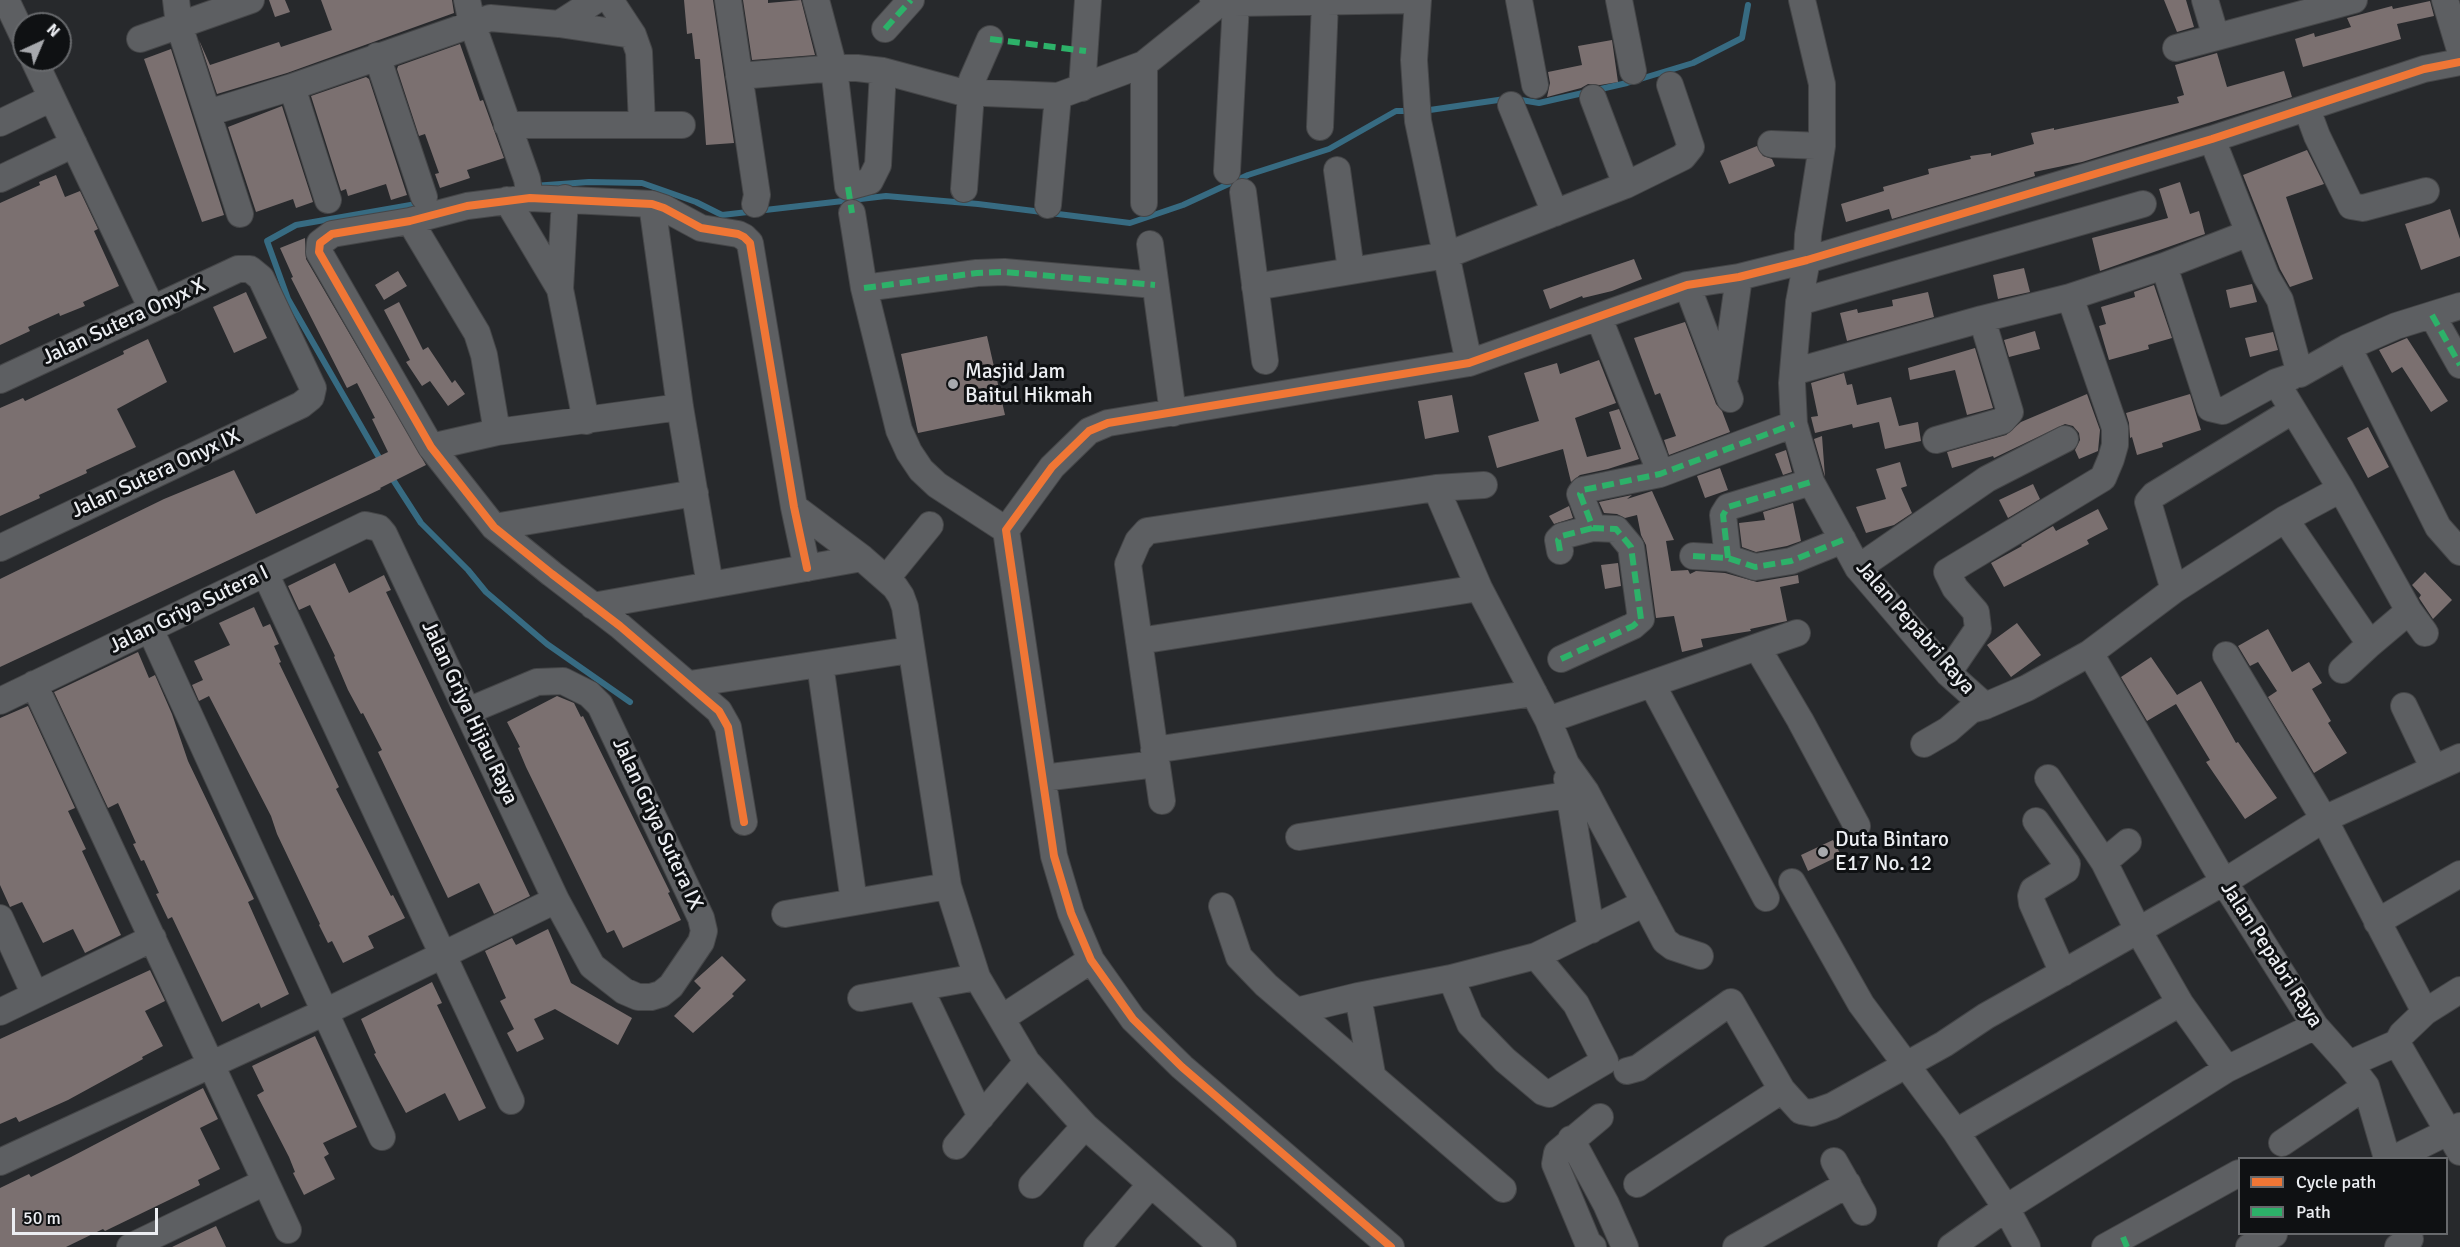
<!DOCTYPE html>
<style>
body{margin:0}
#map{position:relative;width:2460px;height:1247px;overflow:hidden;background:#27292c;font-family:Signika,sans-serif}
canvas{display:block}
.legend{position:absolute;left:2238px;top:1157px;width:210px;height:78px;box-sizing:border-box;background:#0f1113;border:2px solid #67696c;margin:0;padding:8px 10px;list-style:none;font-size:18px;color:#eceef2}
.legend li{display:flex;align-items:center;gap:12px;height:30px}
.legend b{width:30px;border:2px solid #67696c}
.north{position:absolute;left:12px;top:12px;width:60px;height:60px;box-sizing:border-box;background:#0f1113;border:2px solid #67696c;border-radius:50%;rotate:44deg;font-size:16px;font-weight:700;line-height:24px;text-align:center;color:#eceef2}
.north::after{content:'';display:block;margin:auto;width:21px;height:27px;background:#a7a9ad;clip-path:polygon(50% 0,100% 100%,50% 72%,0 100%)}
.scale{position:absolute;left:12px;top:1208px;width:146px;height:27px;box-sizing:border-box;border:3px solid #eceef2;border-top:0;padding-left:8px;font-size:18px;line-height:21px;white-space:nowrap;color:#eceef2;-webkit-text-stroke:4px #0f1113;paint-order:stroke}
</style>
<div id="map">
<canvas width="2460" height="1247"></canvas>
<ul class="legend">
<li><b style="height:8px;background:#f07635"></b>Cycle path</li>
<li><b style="height:8px;background:#2db169"></b>Path</li>
</ul>
<div class="north">N</div>
<div class="scale">50 m</div>
</div>
<script>
const c = document.querySelector('canvas').getContext('2d');
c.lineJoin = 'round';
const toPath = rows => new Path2D(rows.map(r => 'M' + r).join(''));
function trace(path, color, width, dash) { c.strokeStyle = color; c.lineWidth = width; c.lineCap = dash ? 'butt' : 'round'; c.setLineDash(dash || []); c.stroke(path); }
function fillPath(path, color) { c.fillStyle = color; c.fill(path, 'evenodd'); }
function drawText(font, color, halo, rows, align = 'center') {
  c.font = font + ' Signika,sans-serif'; c.lineWidth = 6; c.setLineDash([]); c.textBaseline = 'middle'; c.strokeStyle = halo; c.fillStyle = color; for (const [text, x, y, turn = 0] of rows) {
    c.save(); c.translate(x, y); c.rotate((+turn || 0) * Math.PI / 180); c.textAlign = isNaN(turn) ? turn : align; if (halo) c.strokeText(text, 0, 0); c.fillText(text, 0, 0); c.restore();
  }
}
trace(toPath([
 [1515,99,1539,103,1627,83,1693,63,1742,38,1748,5],
 [1423,111,1505,99],
 [533,186,589,182,642,183,696,202,722,215,886,196,978,204,1130,223,1183,205,1248,175,1329,149,1396,111,1410,111],
 [381,461,288,299,267,241,296,225,422,203],
 [390,475,421,523,468,570,486,592,547,644,630,702]
]), '#376b82', 6);
fillPath(toPath([
 [269,0,285,0,290,12,275,17],
 [321,0,452,0,454,13,287,73,217,94,199,40,210,65,279,42,281,47,332,30],
 [684,0,713,0,734,143,706,145,700,59,695,59,692,33,687,34],
 [743,0,768,0,768,3,801,0,815,55,752,60],
 [2164,0,2186,0,2194,27,2177,32],
 [2430,1,2434,16,2397,24,2401,39,2303,67,2295,39,2314,33,2315,37,2351,27,2347,18,2392,6,2393,9],
 [1612,40,1618,82,1600,85,1588,84,1581,88,1547,97,1550,83,1548,72,1582,65,1578,46],
 [460,44,480,101,483,100,504,158,467,170,470,178,440,188,435,174,439,173,425,134,419,136,397,69,398,66],
 [171,49,224,215,202,222,144,59],
 [2217,53,2227,87,2284,71,2292,97,2082,162,2034,172,2035,176,1892,219,1889,209,1846,222,1841,204,1884,191,1883,187,1929,174,1928,169,1971,159,1970,156,1991,153,1991,156,2034,144,2031,133,2054,128,2054,130,2179,103,2177,97,2184,95,2175,65],
 [366,77,369,79,407,195,391,200,386,184,348,196,346,189,341,191,311,96],
 [282,106,313,202,296,208,293,199,256,212,228,127],
 [1757,146,1763,156,1772,159,1775,166,1729,184,1720,161],
 [2307,150,2324,184,2286,197,2313,279,2290,287,2280,269,2243,175],
 [56,175,65,197,80,191,98,229,94,231,119,286,83,302,85,306,60,316,59,313,28,327,30,331,0,345,0,203,40,185,39,182],
 [2180,182,2190,214,2199,211,2205,234,2100,271,2092,238,2168,218,2159,189],
 [2450,209,2460,239,2460,256,2421,270,2405,224],
 [305,238,306,259,426,465,380,488,381,489,0,667,0,579,164,499,234,470,256,514,388,452,372,419,375,418,357,383,347,388,291,278,293,277,280,248],
 [1634,259,1642,279,1612,291,1583,298,1582,296,1550,309,1543,290],
 [2024,268,2030,292,1998,299,1993,275],
 [398,271,407,286,384,300,375,285],
 [2252,284,2257,302,2230,308,2226,290],
 [2154,285,2172,338,2148,345,2149,349,2109,360,2099,326,2106,324,2101,307,2135,297,2134,292],
 [246,292,267,338,234,353,213,307],
 [1928,292,1934,317,1847,341,1840,313,1857,309,1858,313,1893,306,1892,300],
 [399,302,423,350,428,347,452,383,455,380,465,394,448,406,430,381,422,386,406,362,410,360,384,310],
 [1685,322,1716,404,1722,411,1730,432,1669,455,1664,440,1676,436,1660,393,1655,395,1634,338],
 [2035,331,2040,349,2009,357,2004,340],
 [2273,332,2278,350,2250,357,2245,338],
 [987,336,1005,415,918,433,901,354],
 [2407,338,2448,401,2431,412,2402,367,2392,373,2379,350],
 [148,339,167,382,117,409,136,447,86,470,87,473,39,495,40,498,0,516,0,408,23,398,25,401,72,379,124,354,123,351],
 [1975,348,1993,408,1967,415,1955,370,1910,380,1908,368],
 [1599,360,1616,403,1575,418,1587,457,1621,449,1609,412,1619,409,1639,459,1608,469,1580,475,1571,482,1563,449,1497,468,1488,436,1539,421,1524,373,1557,363,1560,374],
 [1844,373,1847,385,1852,384,1857,405,1891,397,1899,426,1918,422,1921,441,1885,449,1879,422,1853,428,1852,424,1815,433,1811,417,1818,416,1811,383],
 [2087,394,2100,430,2098,451,2079,459,2075,450,2080,440,2079,433,2073,426,2065,424,1994,458,1993,456,1952,468,1947,452,2006,435,2021,422],
 [2190,394,2201,430,2162,443,2163,447,2137,455,2132,437,2130,438,2129,423,2126,413],
 [1452,395,1459,432,1425,439,1418,401],
 [2368,427,2389,467,2368,478,2347,438],
 [1822,436,1825,477,1814,439],
 [1786,450,1792,472,1783,475,1775,454],
 [1900,462,1907,486,1901,488,1912,513,1894,525,1866,533,1856,507,1886,499,1876,469],
 [1720,468,1728,490,1705,498,1697,476],
 [2033,484,2040,499,2008,518,1999,500],
 [1652,491,1674,540,1666,541,1671,571,1688,570,1690,574,1696,571,1725,573,1757,582,1798,575,1799,583,1780,587,1787,621,1750,629,1751,631,1701,639,1703,647,1682,652,1674,616,1656,618,1646,545,1641,535,1637,515,1625,518,1617,514,1604,513,1599,502,1632,495,1627,499],
 [1793,503,1801,541,1787,546,1756,552,1742,547,1739,523,1765,520,1763,512],
 [1569,506,1573,518,1554,524,1549,516],
 [2098,509,2108,529,2087,540,2089,544,2004,587,1991,563,2022,546,2021,545,2053,526,2056,531],
 [335,563,349,593,384,575,391,590,386,592,530,896,494,914,479,883,448,898,378,752,382,750,363,713,361,714,348,690,334,657,335,656,310,605,299,610,288,586],
 [1618,563,1621,586,1605,589,1601,565],
 [2425,572,2452,600,2433,619,2419,598,2421,595,2412,585],
 [254,607,263,627,270,624,279,644,274,646,281,662,279,663,339,787,336,789,391,896,393,895,405,918,368,936,374,948,343,963,332,941,328,943,319,925,320,924,277,834,271,816,209,696,199,701,192,685,203,680,194,661,230,645,219,623],
 [2017,623,2041,655,2011,677,1987,645],
 [2268,629,2292,672,2309,662,2322,683,2312,689,2331,721,2328,723,2347,753,2314,773,2268,697,2277,691,2258,662,2250,666,2238,646],
 [138,652,149,678,155,675,172,714,188,761,254,899,248,902,289,994,261,1008,259,1003,222,1022,172,917,168,919,156,894,159,893,144,860,141,861,133,844,136,843,118,803,108,808,54,692],
 [2151,657,2177,695,2201,681,2236,743,2238,742,2277,798,2245,819,2206,762,2210,760,2176,704,2147,721,2121,677],
 [557,696,574,703,581,717,583,716,670,892,668,893,681,920,623,948,614,930,607,933,526,767,518,748,520,747,507,722],
 [28,706,75,808,68,811,86,849,82,851,121,935,85,953,73,929,43,943,22,902,10,907,0,885,0,718],
 [1833,840,1841,855,1808,871,1801,855],
 [548,929,571,983,632,1018,618,1045,555,1009,534,1019,544,1039,517,1052,507,1033,514,1029,500,1001,506,998,485,951,512,938,516,945],
 [722,956,746,980,732,994,734,996,693,1033,674,1016,701,988,694,981],
 [150,970,165,1001,145,1011,163,1046,142,1057,143,1059,68,1100,19,1122,16,1117,0,1124,0,1039],
 [432,982,442,1003,437,1005,486,1108,459,1121,445,1093,406,1113,374,1054,376,1053,361,1019],
 [315,1036,357,1127,323,1143,329,1154,324,1157,335,1179,304,1195,293,1173,295,1172,289,1157,257,1095,264,1091,252,1066],
 [203,1088,218,1119,200,1128,220,1169,198,1180,200,1185,105,1231,103,1229,66,1247,0,1247,0,1188,29,1174,31,1177,71,1157],
 [216,1226,226,1247,172,1247]
]), '#7b7070');
const minor = toPath([
 [6,0,24,38],
 [176,0,179,25,240,214],
 [467,0,472,23,527,179,530,198],
 [610,0,633,35,639,52,642,125],
 [728,0,757,195,755,204],
 [816,0,834,68,848,187,870,181,878,165,883,71],
 [1213,0,1236,3,1418,0],
 [1418,0,1414,60,1418,121,1469,363],
 [1519,0,1535,85],
 [1619,0,1633,71],
 [1802,0,1822,84,1822,146,1808,235,1807,260,1799,302,1792,383,1794,424,1811,482,1858,568,1948,673,1985,706,2027,688,2090,653,2224,882,2315,1026,2349,1064,2366,1086,2387,1158],
 [2205,0,2216,37],
 [2445,0,2460,50],
 [559,24,596,0],
 [885,29,911,0],
 [140,39,251,0],
 [2176,48,2354,0],
 [377,56,424,197],
 [34,60,152,309],
 [739,76,834,68,857,68,883,71,961,92,1058,96,1144,64,1221,2],
 [292,87,328,200],
 [1082,88,1088,0],
 [1593,98,1626,185],
 [1511,105,1555,213],
 [2307,109,2317,136,2351,206,2363,208,2426,191],
 [208,113,292,87,490,18,559,24,633,35],
 [0,123,52,98],
 [507,125,682,125],
 [1320,127,1325,2],
 [2212,139,2249,233],
 [1771,144,1822,146],
 [1337,170,1351,270],
 [1227,171,1236,3],
 [0,179,74,144],
 [964,189,972,80,990,39],
 [1243,192,1265,361],
 [565,198,560,289,586,421],
 [507,200,560,289],
 [1144,203,1144,64],
 [652,204,680,407,710,585],
 [1048,205,1058,96],
 [852,213,864,288,899,430,909,452,921,470,937,485,1006,530],
 [410,221,477,333,484,355,497,432],
 [1150,244,1173,413],
 [2164,266,2210,408,2223,411,2276,382,2291,377],
 [1687,285,1730,399],
 [1255,287,1447,255,1626,185,1683,157,1691,147,1670,85],
 [864,288,977,273,1004,272,1155,285],
 [1799,302,2143,204],
 [2432,315,2460,365],
 [1599,318,1655,459],
 [2348,347,2438,527,2460,552],
 [1793,372,1982,319,2070,297,2164,266,2249,233,2266,276,2280,300,2300,374,2348,347,2396,326,2460,306],
 [1725,377,1739,277],
 [0,380,238,269,250,269,261,278,313,388,311,397,301,405,0,548],
 [1936,440,2002,421,2010,412,1982,319],
 [431,447,497,432,680,407],
 [1436,488,1479,588,1548,720,1566,764,1586,792,1665,941,1673,947,1700,956],
 [794,507,862,558,895,587,901,596,905,607,948,886,977,977,1027,1062,1085,1126,1223,1247],
 [2285,519,2370,644,2409,611,2341,489],
 [494,527,695,493],
 [1560,551,1558,540,1562,536,1593,528],
 [1693,556,1728,558,1755,567,1791,561,1843,540],
 [1728,558,1723,515,1728,507,1811,482],
 [1858,568,1987,479,2065,439],
 [265,573,511,1101],
 [886,579,930,525],
 [2174,590,2148,502,2154,495,2292,411],
 [593,606,862,558],
 [2409,611,2425,633],
 [150,629,382,1137],
 [1139,641,1479,588],
 [1757,647,1800,720,1857,826],
 [2090,653,2174,590,2285,519,2341,489,2276,382],
 [2226,655,2324,819,2425,1012],
 [1561,659,1633,626,1641,619,1631,547,1616,529,1593,528,1580,494,1583,490,1660,474,1794,424],
 [820,664,854,902],
 [2342,670,2370,644],
 [1948,673,1978,629,1976,612,1955,588,1947,572,2103,478,2111,459,2115,445,2115,428,2070,297],
 [34,684,288,1230],
 [690,684,910,650],
 [1652,684,1766,898],
 [0,701,365,525,379,528,384,534,556,900,592,966,624,991,638,997,651,997,661,994,671,986,701,942,704,931,701,918,600,705,589,694,563,681,537,682,468,711],
 [2404,706,2434,769],
 [1548,720,1797,633],
 [1924,744,1948,730,1971,710,1985,706],
 [1154,750,1534,693],
 [1043,778,1156,764],
 [2048,778,2104,862,2138,930,2180,1003,2227,1069],
 [1567,779,1591,930],
 [1162,801,1128,564,1138,541,1147,531,1436,488,1484,485],
 [2036,821,2067,864,2066,870,2033,890,2031,896,2032,903,2063,973],
 [744,822,728,727,719,711,620,626,552,574,494,527,431,447,319,252,320,243,332,234,410,221,467,206,530,198,652,204,664,208,701,228,738,234,744,237,750,243,794,507,807,568],
 [1299,837,1586,792],
 [2104,862,2128,842],
 [1792,882,1861,1004,1956,1132,2006,1208,2027,1247],
 [1222,906,1239,957,1266,985,1503,1189],
 [785,914,948,886],
 [0,918,35,995],
 [2377,922,2460,874],
 [1451,978,1470,1024,1505,1060,1543,1092,1549,1094,1605,1061,1576,1004,1536,956],
 [920,988,981,1117],
 [1358,996,1372,1074],
 [861,998,977,977],
 [1296,1011,1358,996,1451,978,1536,956,1645,903],
 [0,1012,153,938],
 [1002,1018,1091,960],
 [2397,1043,2460,1152],
 [2349,1064,2397,1043,2402,1034,2425,1012,2460,990],
 [1627,1071,1638,1068,1731,1002,1782,1090,1801,1111,1812,1113,1832,1106,1944,1044,1986,1016,2224,882,2324,819,2460,757],
 [1956,1132,2180,1003],
 [1571,1139,1606,1204,1625,1247],
 [2282,1143,2366,1086],
 [956,1146,1027,1062],
 [2395,1158,2460,1126],
 [1834,1161,1863,1212],
 [0,1162,325,1012,556,900],
 [1637,1184,1782,1090],
 [1032,1185,1085,1126],
 [130,1247,265,1182],
 [1097,1247,1151,1184],
 [1391,1247,1182,1067,1133,1019,1091,960,1071,913,1054,856,1006,530,1052,467,1089,431,1108,423,1469,363,1687,285,1739,277,1807,260,2212,139,2424,69,2460,62],
 [1593,1247,1588,1243,1555,1164,1557,1153,1600,1117],
 [1736,1247,1848,1184],
 [1951,1247,2006,1208,2227,1069,2315,1026],
 [2105,1247,2239,1173],
 [2249,1247,2274,1234],
 [2398,1247,2410,1239]
]);
trace(minor, '#454648', 28);
trace(minor, '#5d5f62', 26);
trace(toPath([
 [885,29,911,0],
 [990,39,1086,51],
 [848,187,852,213],
 [864,288,977,273,1004,272,1155,285],
 [2432,315,2460,365],
 [1560,551,1558,540,1562,536,1593,528],
 [1693,556,1728,558,1755,567,1791,561,1843,540],
 [1728,558,1723,515,1728,507,1811,482],
 [1561,659,1633,626,1641,619,1631,547,1616,529,1593,528,1580,494,1583,490,1660,474,1794,424],
 [2123,1237,2127,1247]
]), '#2db169', 6, [12, 6]);
trace(toPath([
 [744,822,728,727,719,711,620,626,552,574,494,527,431,447,319,252,320,243,332,234,410,221,467,206,530,198,652,204,664,208,701,228,738,234,744,237,750,243,794,507,807,568],
 [1391,1247,1182,1067,1133,1019,1091,960,1071,913,1054,856,1006,530,1052,467,1089,431,1108,423,1469,363,1687,285,1739,277,1807,260,2212,139,2424,69,2460,62]
]), '#f07635', 8);
for (const [x, y, r, color] of [
 [953,384,6,"#a7a9ad"],
 [1823,852,6,"#a7a9ad"]
]) { const dot = new Path2D(); dot.arc(x, y, r, 0, 2 * Math.PI); c.fillStyle = color; c.fill(dot); trace(dot, '#0f1113', 2); }
drawText('21px', '#eceef2', '#0f1113', [
 ["Jalan Sutera Onyx X",124,322,-25],
 ["Jalan Sutera Onyx IX",156,474,-25],
 ["Jalan Griya Sutera I",189,610,-26],
 ["Jalan Pepabri Raya",1915,628,49],
 ["Jalan Griya Hijau Raya",469,713,65],
 ["Jalan Griya Sutera IX",657,824,65],
 ["Jalan Pepabri Raya",2271,955,57]
]);
drawText('21px', '#eceef2', '#0f1113', [
 ["Masjid Jam",965,372],
 ["Baitul Hikmah",965,396],
 ["Duta Bintaro",1835,840],
 ["E17 No. 12",1835,864]
], 'left');
</script>
